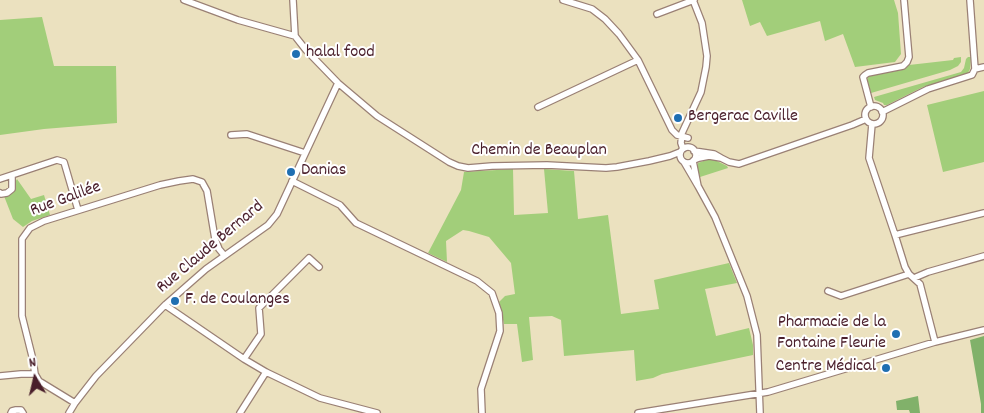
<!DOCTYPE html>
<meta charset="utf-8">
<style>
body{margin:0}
#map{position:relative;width:984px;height:413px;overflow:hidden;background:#ebe1bf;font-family:Dekko,sans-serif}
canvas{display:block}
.north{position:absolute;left:10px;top:353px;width:50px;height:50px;-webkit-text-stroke:4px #fff;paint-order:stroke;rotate:351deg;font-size:14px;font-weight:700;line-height:20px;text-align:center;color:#4a1f2b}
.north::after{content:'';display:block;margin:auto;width:18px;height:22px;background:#4a1f2b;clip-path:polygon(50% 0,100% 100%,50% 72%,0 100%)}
</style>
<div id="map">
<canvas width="984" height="413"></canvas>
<div class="north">N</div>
</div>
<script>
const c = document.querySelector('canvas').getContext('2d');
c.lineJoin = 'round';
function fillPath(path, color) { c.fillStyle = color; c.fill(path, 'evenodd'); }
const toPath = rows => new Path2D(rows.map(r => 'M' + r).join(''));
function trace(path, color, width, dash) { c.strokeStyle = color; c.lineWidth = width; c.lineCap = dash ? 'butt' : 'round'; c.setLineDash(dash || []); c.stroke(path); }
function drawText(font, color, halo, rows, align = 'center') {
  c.font = font + ' Dekko,sans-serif'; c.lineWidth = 4; c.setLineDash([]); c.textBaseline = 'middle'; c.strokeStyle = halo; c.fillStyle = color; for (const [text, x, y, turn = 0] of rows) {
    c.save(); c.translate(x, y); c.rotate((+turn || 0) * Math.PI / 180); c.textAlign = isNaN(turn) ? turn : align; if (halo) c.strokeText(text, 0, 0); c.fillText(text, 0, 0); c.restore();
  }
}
fillPath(toPath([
 [742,0,894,0,898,13,901,54,895,62,855,67,843,34,825,41,820,21,767,36,760,22,750,26],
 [42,17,54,66,116,66,117,123,44,129,0,135,0,20],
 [961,57,961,62,958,66,950,70,871,93,867,79,869,76,901,70,906,68,909,65,953,60,954,58],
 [968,57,971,57,970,69,968,73,962,76,923,87,887,105,884,105,883,103,875,100,874,97,961,72,964,68,966,59],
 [984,91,984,162,943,172,927,105],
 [709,159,715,160,727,166,728,168,700,177,697,167,698,163],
 [513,169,514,215,548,213,544,169,574,171,578,219,608,215,621,314,659,309,654,280,729,263,737,283,705,289,716,336,749,328,753,345,753,355,662,374,653,378,636,381,634,350,564,356,561,320,552,316,529,317,533,360,522,362,517,324,504,324,499,302,505,296,515,294,511,263,489,237,469,231,463,230,446,241,447,262,428,253,461,190,464,172],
 [17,179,31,199,44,195,50,215,32,221,23,227,13,219,4,196,10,191]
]), '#a2ce7a');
fillPath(toPath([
 [984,336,984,413,981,413,981,404,970,340],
 [918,396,920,413,910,413,909,410,897,410,896,401]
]), '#81b16a');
const street = toPath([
 [184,0,238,20,295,36],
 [293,0,295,36],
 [563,0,592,9,605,19,619,34,638,60,672,130,677,135,688,138],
 [657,14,694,0],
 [295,36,306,50,338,83,377,116,449,162,458,166,468,168,492,166,547,165,606,168,617,167,649,161,670,156,680,152],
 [975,69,984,67],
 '865 115a9 9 0 1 1 18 0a9 9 0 1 1-18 0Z',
 [538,107,638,60],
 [871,107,863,77,865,75,868,73,903,66,907,62,909,57,904,0],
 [882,112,928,89,972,75,975,69,970,0],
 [872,124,869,158,895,235],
 [231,135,247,134,305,153],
 '680 155a8 8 0 1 1 16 0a8 8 0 1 1-16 0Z',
 [683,149,681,143,682,133,701,92,706,67,707,56,702,23,693,0],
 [721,158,729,162,739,164,852,125,866,119],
 [694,160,699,158,709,156,721,158,714,154,694,151],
 [684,162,698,186,693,161],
 [0,179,57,160,64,162,78,210],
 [292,181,340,205,356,223,477,281,492,293,499,313,500,331,481,389,482,413],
 [698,186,715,217,747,296,757,335,760,413],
 [0,193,1,194,7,193,12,189,12,175],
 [914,278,928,272,984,256],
 [828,291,841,296,909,274],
 [165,305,244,359,266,372,320,398,377,413],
 [935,342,920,284,909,274,905,267,895,235,984,213],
 [244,359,261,334,259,308,309,258,319,267],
 [0,376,21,374,35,374],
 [75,403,39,381,35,374,33,360,22,316,22,239,30,228,44,221,160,185,179,181,193,179,202,182,207,191,215,239,219,249,224,255],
 [11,413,12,411,16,410,21,410,23,413],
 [69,413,75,403,96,376,165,305,206,269,268,225,277,214,338,83],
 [240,413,266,372],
 [638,413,768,392,935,342,984,330]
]);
trace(street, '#9a8075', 8);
trace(street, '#fff', 5.5);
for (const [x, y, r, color] of [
 [296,54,5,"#1f6fb2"],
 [678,118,5,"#1f6fb2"],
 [291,172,5,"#1f6fb2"],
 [175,301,5,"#1f6fb2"],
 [896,334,5,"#1f6fb2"],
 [886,368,5,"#1f6fb2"]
]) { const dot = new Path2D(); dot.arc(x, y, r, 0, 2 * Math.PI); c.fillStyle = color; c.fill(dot); trace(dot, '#fff', 2); }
drawText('18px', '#4a1f2b', '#fff', [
 ["halal food",306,54],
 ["Bergerac Caville",688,118],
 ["Danias",301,172],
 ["F. de Coulanges",185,301],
 ["Pharmacie de la",886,324,"right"],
 ["Fontaine Fleurie",886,345,"right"],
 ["Centre Médical",876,368,"right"]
], 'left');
drawText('18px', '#4a1f2b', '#fff', [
 ["Chemin de Beauplan",539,152],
 ["Rue Galilée",66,200,-20],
 ["Rue Claude Bernard",211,248,-40]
]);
</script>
